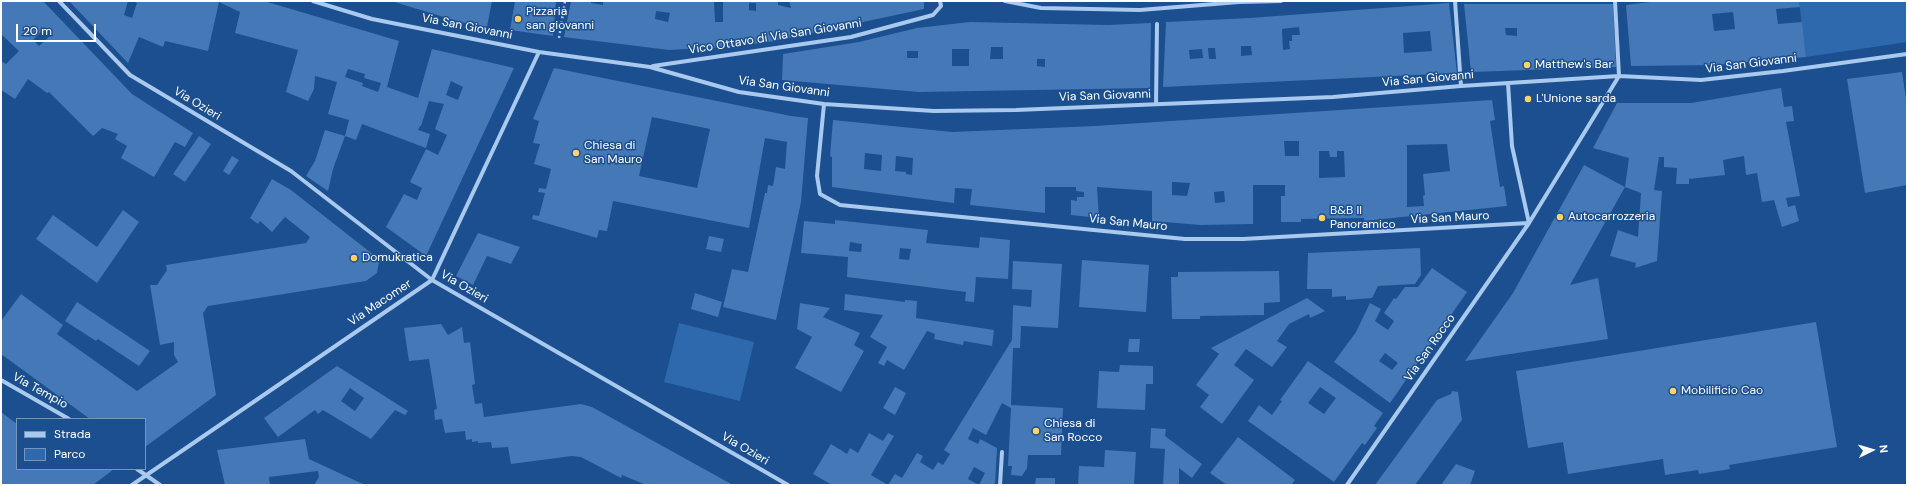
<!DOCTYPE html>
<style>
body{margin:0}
#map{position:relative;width:1908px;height:486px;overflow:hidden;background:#1b4f8f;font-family:"DM Sans",sans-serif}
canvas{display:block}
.frame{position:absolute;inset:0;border:2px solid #fff;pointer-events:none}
.legend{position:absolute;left:16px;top:418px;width:130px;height:52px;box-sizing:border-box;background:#1b4f8f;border:1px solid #7695bc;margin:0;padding:5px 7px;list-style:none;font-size:12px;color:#fff}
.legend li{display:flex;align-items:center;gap:8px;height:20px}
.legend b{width:20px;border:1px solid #7695bc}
.north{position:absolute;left:1852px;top:430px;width:40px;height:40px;-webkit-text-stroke:3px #1b4f8f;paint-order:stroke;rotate:85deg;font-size:11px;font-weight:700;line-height:16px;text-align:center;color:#fff}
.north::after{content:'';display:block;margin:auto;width:14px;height:18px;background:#fff;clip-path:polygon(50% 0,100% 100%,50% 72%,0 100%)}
.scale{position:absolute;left:16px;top:24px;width:80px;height:18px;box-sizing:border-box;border:2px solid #fff;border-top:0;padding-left:5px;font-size:12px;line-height:14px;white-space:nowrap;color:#fff;-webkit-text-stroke:3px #1b4f8f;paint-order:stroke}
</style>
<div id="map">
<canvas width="1908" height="486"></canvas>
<div class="frame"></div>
<ul class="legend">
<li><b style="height:5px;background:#a9c9ee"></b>Strada</li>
<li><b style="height:11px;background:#2e69ad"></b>Parco</li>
</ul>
<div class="north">N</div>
<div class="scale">20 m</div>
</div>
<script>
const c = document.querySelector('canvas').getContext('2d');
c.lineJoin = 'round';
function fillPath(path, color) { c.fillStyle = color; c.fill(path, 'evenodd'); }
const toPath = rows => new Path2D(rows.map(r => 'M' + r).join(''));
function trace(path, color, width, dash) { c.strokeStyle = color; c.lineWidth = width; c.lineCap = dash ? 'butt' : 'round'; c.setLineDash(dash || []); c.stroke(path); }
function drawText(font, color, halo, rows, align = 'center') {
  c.font = font + ' "DM Sans",sans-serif'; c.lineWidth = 3; c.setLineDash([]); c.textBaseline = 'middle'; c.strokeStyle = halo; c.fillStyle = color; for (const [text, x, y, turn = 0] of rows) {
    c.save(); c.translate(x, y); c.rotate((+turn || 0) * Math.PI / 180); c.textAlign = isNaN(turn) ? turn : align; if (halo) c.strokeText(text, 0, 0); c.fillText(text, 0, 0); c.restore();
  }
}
fillPath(toPath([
 [1799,1,1907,1,1907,42,1806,57],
 [679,323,754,342,740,401,664,382]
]), '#2e69ad');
fillPath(toPath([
 [1,1,43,1,132,94,193,133,185,147,175,142,154,177,121,158,127,146,115,139,118,134,102,128,93,136,49,92,47,93,28,79,15,99,1,90,1,61,6,64,19,51,2,35,1,37],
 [45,28,51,35,39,46,33,40],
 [69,1,128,1,124,15,132,18,137,3,133,1,264,1,399,41,387,87,418,98,432,49,514,68,426,256,386,227,404,194,417,200,422,188,410,182,426,149,438,155,447,135,435,129,444,104,429,101,421,126,420,126,418,130,430,134,426,148,362,124,356,140,345,136,349,120,328,114,337,82,315,76,314,89,308,101,286,92,298,50,235,33,240,12,219,2,208,51,165,41,163,47,139,37,128,63],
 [348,69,365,74,364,78,381,83,378,92,362,86,363,83,345,77],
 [451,81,463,87,458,100,446,95],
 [391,1,492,1,487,27,460,22],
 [515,1,556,1,553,36,510,30],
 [571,1,591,1,591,3,603,5,603,1,714,1,715,22,723,22,723,1,778,1,778,5,791,8,789,1,924,1,924,9,774,41,739,46,669,50,564,37],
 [749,3,756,3,756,11,749,10],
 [656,11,670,13,668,22,655,19],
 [1658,1,1799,1,1800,7,1776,9,1778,24,1802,22,1806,57,1716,65,1631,66,1626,5],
 [1733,12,1735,29,1714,31,1712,14],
 [1449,3,1457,73,1163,87,1166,22,1250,18],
 [1299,27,1300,35,1292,35,1292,41,1289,41,1290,49,1283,50,1282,29],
 [1430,31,1432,51,1404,53,1403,33],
 [1241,46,1251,46,1252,55,1241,56],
 [1208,48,1215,48,1216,59,1209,59],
 [1202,49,1203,58,1190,59,1189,50],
 [1464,4,1613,4,1616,67,1471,72],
 [1505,28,1517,28,1517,36,1506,35],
 [970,22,1108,25,1151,23,1150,88,919,92,782,80,783,54,859,42,917,28],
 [991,47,1003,47,1003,59,990,59],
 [952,49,969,49,969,66,952,66],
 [907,51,918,51,918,58,907,58],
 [1037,59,1045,59,1045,67,1037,66],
 [554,68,791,116,808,118,801,202,776,320,723,307,732,269,748,272,765,193,767,193,768,185,773,186,776,167,785,169,787,142,765,138,749,228,613,201,607,231,599,230,597,238,532,219,533,215,539,216,545,193,538,192,539,188,546,189,551,169,534,164,540,144,533,143,539,121,533,119],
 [652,117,710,129,697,188,639,176],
 [1902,72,1907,105,1907,185,1865,193,1847,79],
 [1781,88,1784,107,1792,106,1794,121,1786,122,1800,196,1786,198,1788,207,1795,205,1799,221,1782,227,1774,200,1762,202,1757,173,1746,175,1744,156,1723,160,1725,175,1689,179,1689,184,1676,184,1677,168,1664,167,1664,157,1659,157,1654,190,1662,191,1657,261,1635,268,1636,263,1610,256,1618,230,1638,237,1641,193,1625,187,1629,158,1593,148,1617,103,1691,103],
 [1492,100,1495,120,1490,121,1500,187,1504,186,1507,206,1364,221,1364,218,1301,219,1301,222,1281,222,1281,196,1285,196,1285,185,1253,185,1253,224,1201,225,1152,221,1152,191,1097,187,1099,218,1071,215,1071,200,1077,201,1077,197,1084,197,1084,192,1076,191,1076,187,1045,187,1045,213,970,205,972,189,955,188,954,203,832,187,832,157,830,156,833,120,952,132,1095,126],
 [1284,141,1299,141,1299,156,1285,156],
 [1447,144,1450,171,1423,174,1425,195,1423,196,1424,206,1407,207,1407,145],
 [1319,151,1329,151,1330,157,1337,157,1337,151,1344,151,1345,177,1319,178],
 [865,153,882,155,881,171,864,169],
 [896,156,913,158,912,175,906,174,906,172,895,171],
 [1172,182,1190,183,1187,196,1172,195],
 [1224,191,1225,202,1215,203,1214,192],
 [325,130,345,136,333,169,328,191,306,176,315,161],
 [199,136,211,144,185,182,173,174],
 [232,156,239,160,229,175,223,171],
 [1584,165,1625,187,1570,285,1598,278,1608,339,1465,361,1513,293],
 [272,179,291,190,375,256,379,262,377,273,366,281,208,306,203,313,216,395,145,447,145,419,90,419,1,354,1,321,21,294,63,325,57,334,137,391,178,362,174,355,174,342,160,345,150,285,157,285,167,270,166,265,306,243,310,237,285,217,272,232,260,221,258,224,250,218],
 [123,210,139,222,97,283,36,239,53,215,97,247],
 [835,220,928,230,926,243,979,248,980,237,1010,240,1008,279,976,277,974,302,965,301,966,292,847,277,848,257,801,253,804,221,835,224],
 [850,242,862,244,861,252,849,251],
 [900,248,911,249,909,260,899,259],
 [478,233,520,247,511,264,487,256,473,285,456,276],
 [709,236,724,239,721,252,706,249],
 [1420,248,1421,275,1415,284,1378,286,1372,298,1346,300,1346,296,1332,297,1332,289,1307,289,1308,253],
 [1082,260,1149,265,1146,312,1079,307],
 [1013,261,1062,264,1058,328,1021,326,1020,348,1013,348,1011,405,1063,408,1061,455,1028,455,1027,468,1022,476,1011,475,1012,466,1008,466,1011,408,1002,403,986,435,973,428,968,439,978,444,980,439,997,448,995,485,832,485,813,474,831,444,847,454,850,448,858,453,869,433,883,441,888,433,894,436,871,475,888,485,895,474,902,478,917,453,923,456,920,462,933,470,938,462,943,465,950,454,944,450,1012,340,1013,305,1031,307,1032,290,1012,289],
 [974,467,985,473,979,485,968,479],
 [1432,268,1467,292,1390,403,1334,362,1356,332,1370,303,1381,309,1375,321,1388,330,1394,321,1384,313,1394,298,1396,299,1405,287,1418,287],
 [1385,353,1398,363,1392,370,1379,361],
 [1279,271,1280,302,1264,303,1264,315,1200,316,1200,319,1172,319,1171,277,1178,277,1178,272],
 [695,293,722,302,718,317,691,309],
 [845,294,905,302,905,300,917,301,916,318,994,330,992,346,964,341,963,345,934,339,935,334,927,331,904,370,887,360,884,366,878,363,887,347,870,337,883,315,844,310],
 [1307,298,1325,311,1310,318,1309,314,1289,324,1277,341,1287,347,1272,367,1246,349,1234,365,1254,380,1222,424,1200,407,1209,395,1196,385,1219,354,1211,348],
 [77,302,150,351,139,366,98,339,96,341,65,321],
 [800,303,830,308,823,317,860,333,854,345,864,351,841,392,795,368,812,337,797,329],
 [1816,322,1837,447,1729,465,1730,469,1699,474,1698,470,1665,475,1663,459,1568,474,1563,442,1528,448,1516,371],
 [441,324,448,335,462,327,464,343,470,342,475,384,472,385,475,404,482,403,484,417,581,404,592,407,733,485,646,485,622,475,621,478,581,457,572,456,511,464,508,447,492,448,491,442,478,443,478,441,472,442,472,439,466,440,465,431,445,433,442,419,435,420,434,410,437,409,429,359,409,361,404,328],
 [1129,339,1140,339,1139,352,1128,352],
 [1308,361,1383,413,1374,426,1377,428,1365,445,1362,443,1334,482,1248,421,1259,405,1272,415,1282,401,1280,400],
 [1320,387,1336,398,1324,414,1308,403],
 [1120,365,1153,366,1153,384,1146,384,1145,410,1097,408,1099,371,1119,372],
 [337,366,408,411,405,415,395,410,371,439,323,410,318,414,315,410,278,437,264,418],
 [350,388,364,398,355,411,341,401],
 [895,387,906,393,895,415,883,408],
 [1452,391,1458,392,1462,420,1415,485,1375,485,1437,400,1451,394],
 [1,412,17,424,17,469,114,469,93,485,1,485],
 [1151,428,1166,429,1165,436,1202,464,1192,478,1179,468,1179,485,1163,485,1165,449,1150,448],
 [1238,437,1295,480,1291,485,1227,485,1210,473],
 [305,439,309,459,365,485,314,485,319,477,318,471,269,477,270,485,225,485,217,450],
 [1105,450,1136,452,1134,485,1078,485,1079,466,1104,467],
 [1456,464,1475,471,1470,485,1441,485],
 [1036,478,1055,478,1055,485,1035,485]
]), '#4478b7');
trace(toPath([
 [559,38,565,1]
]), '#a9c9ee', 2.5, [2, 3]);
trace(toPath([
 [59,1,130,75,291,171,432,280,788,485],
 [313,1,372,19,539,52,650,67,739,92,824,104,934,111,1016,110,1333,97,1461,86,1619,76,1701,80,1783,71,1907,54],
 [1005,1,1041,8,1140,10,1239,2,1281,1],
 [1455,1,1461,86],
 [653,66,851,37,933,15,941,6,940,1],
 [1508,83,1512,146,1529,223],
 [824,104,817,176,820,194,840,205,1185,239,1243,239,1529,223],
 [1156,104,1157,24],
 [1,380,69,419],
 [137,469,160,485],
 [132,485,432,280,539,52],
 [1000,485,1002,452],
 [1347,485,1529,223,1619,76,1615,1]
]), '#a9c9ee', 4);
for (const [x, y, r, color] of [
 [518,19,4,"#ffd166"],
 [1527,65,4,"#ffd166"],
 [1528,99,4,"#ffd166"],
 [576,153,4,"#ffd166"],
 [1560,217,4,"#ffd166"],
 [1322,218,4,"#ffd166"],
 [354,258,4,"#ffd166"],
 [1673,391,4,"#ffd166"],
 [1036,431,4,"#ffd166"]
]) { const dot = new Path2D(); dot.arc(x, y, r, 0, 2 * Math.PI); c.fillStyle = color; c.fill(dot); trace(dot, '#1b4f8f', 1.5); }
drawText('12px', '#fff', '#1b4f8f', [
 ["Pizzaria",526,12],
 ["san giovanni",526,26],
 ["Matthew's Bar",1535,65],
 ["L'Unione sarda",1536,99],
 ["Chiesa di",584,146],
 ["San Mauro",584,160],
 ["B&B Il",1330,211],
 ["Panoramico",1330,225],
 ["Autocarrozzeria",1568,217],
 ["Domukratica",362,258],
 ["Mobilificio Cao",1681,391],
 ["Chiesa di",1044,424],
 ["San Rocco",1044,438]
], 'left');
drawText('12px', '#fff', '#1b4f8f', [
 ["Via San Giovanni",467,27,11],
 ["Vico Ottavo di Via San Giovanni",775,37,-9],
 ["Via San Giovanni",1751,64,-7],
 ["Via San Giovanni",1428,79,-5],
 ["Via San Giovanni",784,87,8],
 ["Via San Giovanni",1105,96,-2],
 ["Via Ozieri",197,104,31],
 ["Via San Mauro",1450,218,-3],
 ["Via San Mauro",1128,223,6],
 ["Via Ozieri",464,287,30],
 ["Via Macomer",380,303,-34],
 ["Via San Rocco",1430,348,-55],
 ["Via Tempio",40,391,29],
 ["Via Ozieri",745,449,30]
]);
</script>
